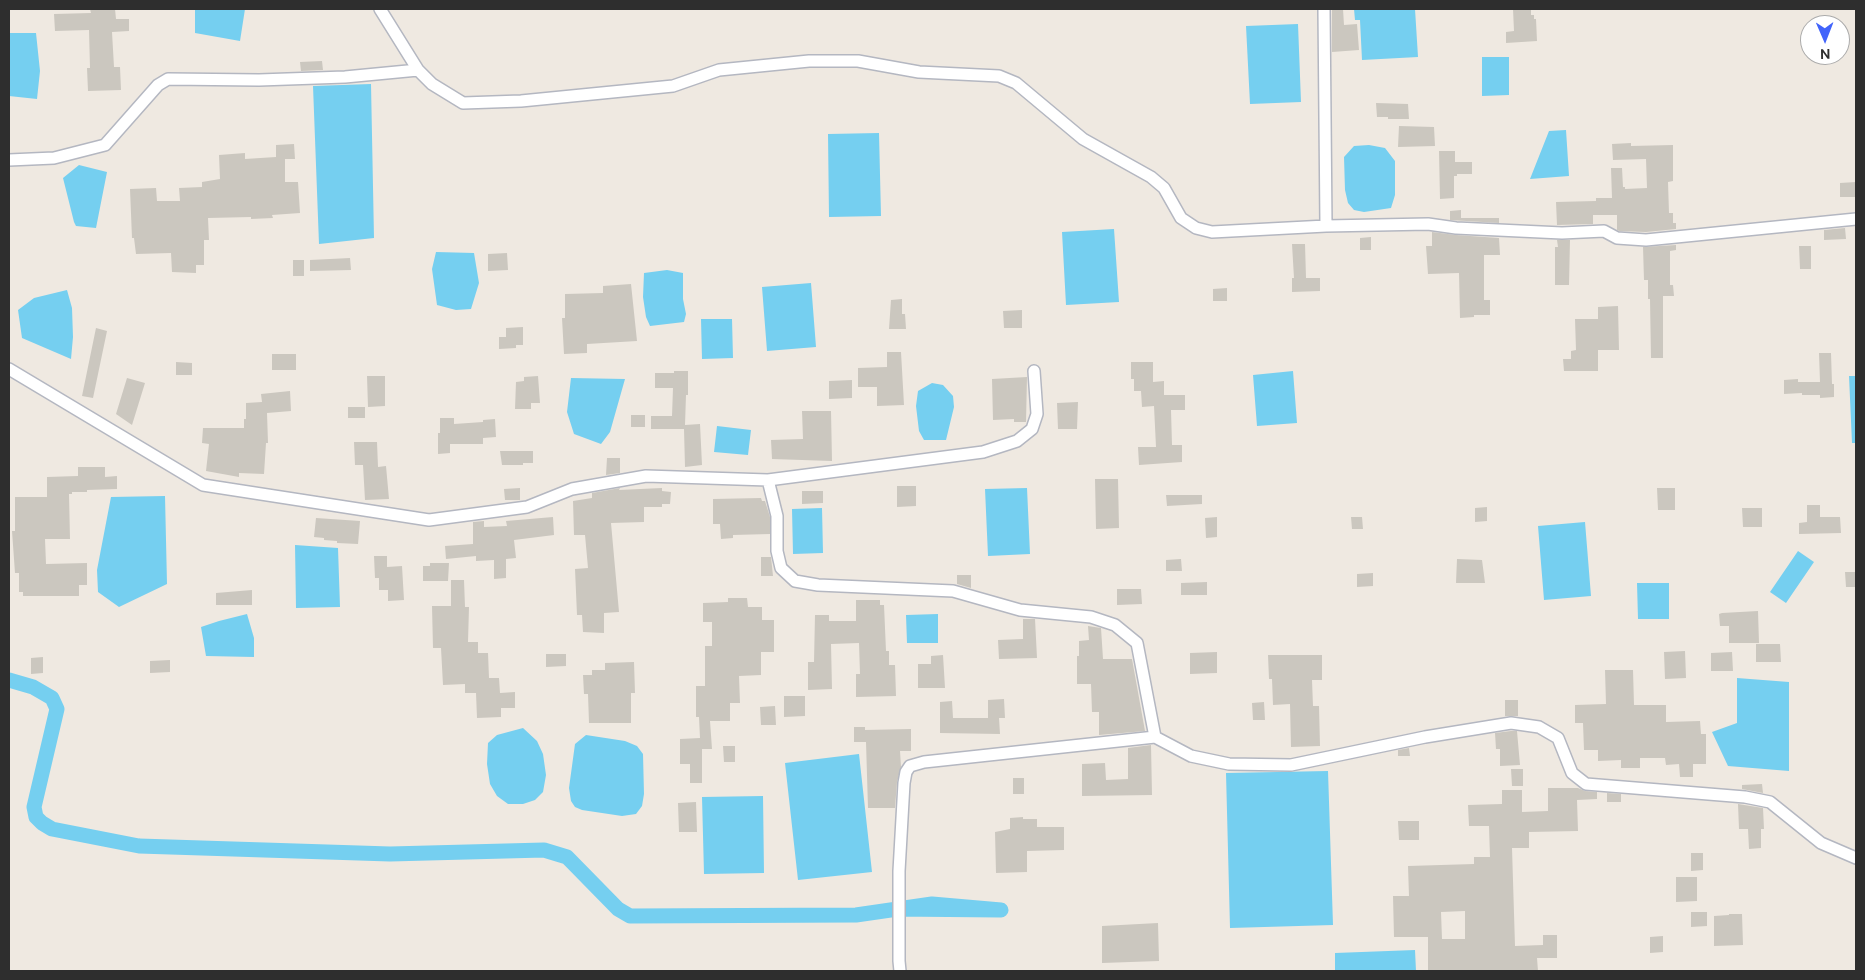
<!DOCTYPE html>
<style>
body{margin:0}
#map{position:relative;width:1865px;height:980px;overflow:hidden;background:#efe9e1;font-family:"DM Sans",sans-serif}
canvas{display:block}
.frame{position:absolute;inset:0;border:10px solid #2e2e2e;pointer-events:none}
.north{position:absolute;left:1800px;top:15px;width:50px;height:50px;box-sizing:border-box;background:#fff;border:1px solid #ababab;border-radius:50%;rotate:179deg;font-size:14px;font-weight:700;line-height:20px;text-align:center;color:#2e2e2e}
.north::after{content:'';display:block;margin:auto;width:18px;height:22px;background:#4264fb;clip-path:polygon(50% 0,100% 100%,50% 72%,0 100%)}
</style>
<div id="map">
<canvas width="1865" height="980"></canvas>
<div class="frame"></div>
<div class="north">N</div>
</div>
<script>
const c = document.querySelector('canvas').getContext('2d');
c.lineJoin = 'round';
function fillPath(path, color) { c.fillStyle = color; c.fill(path, 'evenodd'); }
const toPath = rows => new Path2D(rows.map(r => 'M' + r).join(''));
function trace(path, color, width, dash) { c.strokeStyle = color; c.lineWidth = width; c.lineCap = dash ? 'butt' : 'round'; c.setLineDash(dash || []); c.stroke(path); }
fillPath(toPath([
 [195,9,245,9,240,41,195,33],
 [1354,9,1415,9,1418,57,1362,60,1360,20,1355,20],
 [1298,24,1301,102,1250,104,1246,26],
 [9,33,36,33,40,71,37,99,9,96],
 [1482,57,1509,57,1509,95,1482,96],
 [371,84,374,238,319,244,313,86],
 [1566,130,1569,176,1530,179,1549,131],
 [879,133,881,216,829,217,828,134],
 [1369,145,1385,148,1395,161,1395,195,1391,208,1364,212,1354,210,1348,203,1345,190,1344,157,1354,146],
 [79,165,107,172,96,228,76,226,74,222,63,178],
 [1114,229,1119,302,1066,305,1062,232],
 [436,252,474,253,479,283,471,309,456,310,437,305,432,269],
 [667,270,683,273,683,299,686,314,684,322,650,326,646,317,643,297,644,273],
 [811,283,816,347,767,351,762,287],
 [67,290,72,308,73,337,71,359,22,338,18,310,34,298],
 [701,319,732,319,733,358,702,359],
 [1293,371,1297,423,1257,426,1253,375],
 [1849,376,1856,376,1856,443,1852,443],
 [571,378,625,379,610,432,601,444,574,434,567,412],
 [932,383,943,385,953,396,954,407,946,440,924,440,919,431,916,406,918,391],
 [717,426,751,430,748,455,714,452],
 [1027,488,1030,554,988,556,985,489],
 [165,496,167,584,119,607,98,592,97,570,111,497],
 [822,508,823,553,793,554,792,509],
 [1585,522,1591,596,1544,600,1538,526],
 [295,545,338,548,340,607,296,608],
 [1798,551,1814,562,1786,603,1770,592],
 [1637,583,1669,583,1669,619,1638,619],
 [247,614,254,638,254,657,206,656,201,627,219,621],
 [938,614,938,643,907,643,906,615],
 [1737,678,1789,682,1789,771,1728,766,1712,732,1737,723],
 [523,728,537,741,543,754,546,775,543,792,535,800,523,804,508,804,497,796,490,784,487,764,488,743,497,735],
 [586,735,625,741,637,746,643,754,644,794,642,806,636,814,622,816,582,810,575,807,571,801,569,788,575,744],
 [859,754,872,872,798,880,785,763],
 [1328,771,1333,925,1230,928,1226,773],
 [763,796,764,873,704,874,702,797],
 [1415,950,1416,971,1335,971,1335,953]
]), '#75cff0');
trace(toPath([
 [9,680,33,687,52,698,57,709,34,807,36,817,42,823,52,829,139,846,390,854,544,850,567,857,618,909,630,916,856,915,932,904,1001,910,895,909]
]), '#75cff0', 15);
fillPath(toPath([
 [90,9,115,9,116,19,129,19,129,31,112,32,114,67,120,67,121,90,88,91,87,68,90,68,89,30,55,31,54,14,91,13],
 [1332,9,1343,9,1344,25,1357,24,1359,50,1332,52],
 [1513,9,1531,9,1531,15,1534,15,1534,19,1536,19,1537,41,1506,43,1506,32,1514,31],
 [322,61,323,70,301,71,300,62],
 [1376,103,1408,104,1409,119,1388,119,1388,117,1377,117],
 [1399,126,1434,127,1435,146,1398,147],
 [1631,143,1631,146,1673,145,1673,181,1668,182,1669,213,1673,213,1673,223,1676,223,1676,229,1646,232,1619,231,1617,230,1617,215,1593,215,1593,224,1557,225,1556,202,1596,201,1596,198,1612,198,1611,168,1622,168,1623,187,1625,187,1625,189,1647,188,1646,159,1613,160,1612,144],
 [294,144,295,159,285,159,285,182,298,182,300,213,272,215,273,218,251,219,251,217,208,218,209,240,204,240,204,265,196,265,196,273,172,272,171,253,136,254,134,238,132,238,130,189,156,188,157,201,180,201,179,188,202,187,202,182,220,179,219,155,245,153,245,159,276,157,276,145],
 [1439,151,1455,151,1455,162,1472,162,1472,174,1457,174,1457,176,1454,176,1454,198,1440,199],
 [1856,182,1856,197,1840,197,1840,183],
 [1461,210,1461,218,1499,218,1499,223,1450,220,1450,211],
 [1845,228,1846,239,1824,240,1824,230],
 [1432,232,1456,235,1499,238,1500,255,1484,255,1484,300,1490,300,1490,315,1474,315,1474,317,1460,318,1459,273,1428,274,1426,246,1432,246],
 [1371,237,1371,250,1360,250,1360,238],
 [1557,240,1570,240,1569,285,1555,285,1555,247,1558,247],
 [1292,244,1305,244,1306,278,1320,278,1320,291,1292,292,1292,278,1294,278],
 [1676,245,1676,250,1670,251,1670,285,1673,285,1674,296,1663,296,1663,358,1651,358,1650,299,1648,299,1648,280,1644,280,1643,247],
 [1799,246,1811,246,1811,269,1800,269],
 [507,253,508,270,488,271,488,254],
 [350,258,351,270,310,271,310,260],
 [293,260,304,260,304,276,293,276],
 [631,284,637,341,587,344,587,353,564,354,562,318,565,318,565,294,603,293,603,286],
 [1227,288,1227,301,1213,301,1213,289],
 [902,299,902,314,905,314,906,329,889,329,891,300],
 [1618,306,1619,350,1598,350,1598,371,1564,371,1563,359,1571,359,1571,351,1576,350,1575,319,1598,319,1598,307],
 [1022,310,1022,328,1004,328,1003,311],
 [523,327,523,345,516,345,516,348,499,349,499,337,506,337,506,328],
 [96,328,107,331,93,398,82,396],
 [887,352,901,352,904,405,877,406,877,387,858,387,858,368,887,367],
 [1819,353,1831,353,1832,384,1834,384,1834,397,1820,398,1820,395,1802,395,1802,393,1784,394,1784,380,1798,379,1798,382,1820,382],
 [272,354,296,354,296,370,272,370],
 [176,362,192,363,192,375,176,375],
 [1131,362,1153,362,1153,382,1164,381,1164,395,1185,395,1185,410,1171,410,1172,445,1182,445,1182,462,1139,465,1138,447,1156,447,1154,406,1142,407,1141,391,1134,391,1134,379,1131,379],
 [674,371,688,371,688,395,686,395,685,425,700,424,702,465,685,467,684,429,651,429,651,416,672,416,673,388,655,388,655,373,674,373],
 [367,376,385,376,385,406,368,407],
 [538,376,540,403,531,403,531,409,515,409,516,382,524,381,524,377],
 [1027,377,1026,422,1014,422,1014,419,993,420,992,379],
 [127,378,145,383,132,425,116,414],
 [852,380,852,398,829,399,829,381],
 [290,391,291,411,267,413,268,443,266,443,264,474,239,473,239,477,206,471,209,444,202,443,203,428,244,428,244,419,246,419,246,403,262,402,261,394],
 [1078,402,1077,429,1058,429,1057,403],
 [348,407,365,407,365,418,348,418],
 [802,411,831,411,832,461,772,459,771,440,803,439],
 [631,415,645,415,645,427,631,427],
 [440,418,454,418,454,424,483,422,483,420,495,419,496,437,483,438,483,444,450,444,450,453,438,454,438,433,440,433],
 [354,442,377,442,378,467,386,466,389,499,365,500,363,465,355,465],
 [500,451,533,451,533,463,523,463,523,465,502,465],
 [607,458,620,458,620,473,606,475],
 [78,467,105,467,105,477,117,476,117,489,87,490,87,492,72,492,72,494,69,494,70,539,45,539,46,564,87,563,87,585,79,585,79,596,23,596,23,592,19,592,19,573,15,573,12,531,15,531,15,497,47,497,47,477,78,476],
 [1095,479,1118,479,1119,528,1096,529],
 [897,486,916,486,916,506,897,507],
 [520,488,520,500,505,500,504,489],
 [620,488,619,490,662,488,662,491,671,492,670,504,662,504,662,507,644,507,644,522,611,523,619,612,604,613,604,633,583,632,582,615,577,615,575,569,588,568,585,535,574,535,573,501,592,498,592,493],
 [1657,488,1675,488,1675,510,1658,510],
 [802,491,823,491,823,503,802,504],
 [1166,495,1202,495,1202,504,1167,506],
 [761,498,762,501,765,501,770,517,770,534,733,535,733,538,721,539,720,524,713,524,713,499],
 [1807,505,1820,505,1820,517,1840,517,1841,533,1799,534,1799,523,1807,522],
 [1487,507,1487,521,1475,522,1475,508],
 [1742,508,1762,508,1762,527,1743,527],
 [553,517,554,535,514,540,516,558,506,559,506,578,494,579,494,560,476,561,476,556,446,559,445,546,473,544,473,522,484,521,484,527,507,526,506,521],
 [1217,517,1217,537,1206,538,1205,518],
 [1351,517,1362,517,1363,529,1352,529],
 [316,518,360,521,358,544,337,543,337,541,324,540,324,538,314,537],
 [374,556,387,556,387,567,402,566,404,600,388,601,388,590,379,590,379,578,375,578],
 [761,557,771,557,773,576,761,576],
 [1181,559,1182,571,1166,571,1166,560],
 [1457,559,1482,560,1485,583,1456,583],
 [430,563,449,563,448,581,423,581,423,566,430,566],
 [1845,572,1856,572,1856,587,1846,587],
 [1373,573,1373,586,1357,587,1357,574],
 [957,575,971,575,971,588,957,584],
 [451,580,464,580,465,607,469,607,468,642,478,642,478,653,488,653,489,678,499,678,500,693,515,692,515,708,501,708,501,717,477,718,476,693,465,693,465,684,443,685,441,648,433,648,432,606,451,606],
 [1207,582,1207,595,1181,595,1181,583],
 [1117,589,1141,589,1142,604,1117,605],
 [252,590,252,605,216,605,216,593],
 [728,598,747,598,748,607,762,607,762,620,774,620,774,652,761,652,761,675,739,676,740,703,730,703,730,721,710,721,712,749,702,749,702,783,690,783,690,764,680,764,680,739,700,738,699,717,696,717,696,686,705,686,705,646,712,646,712,622,703,622,703,603,728,602],
 [856,600,880,600,880,605,884,605,886,651,889,651,889,665,895,665,896,696,856,697,856,674,860,674,859,643,831,644,832,689,808,690,808,662,814,662,815,615,829,615,829,621,856,621],
 [1758,611,1759,643,1729,643,1729,626,1720,626,1719,614,1722,613],
 [1023,619,1035,619,1037,658,999,659,998,640,1023,639],
 [1088,626,1101,628,1103,659,1132,659,1145,731,1099,735,1099,712,1092,712,1091,684,1077,684,1077,656,1079,656,1079,641,1089,640],
 [1756,644,1780,644,1781,662,1756,662],
 [1685,651,1686,678,1665,679,1664,652],
 [1217,652,1217,673,1190,674,1190,653],
 [1732,652,1733,671,1711,671,1711,653],
 [546,654,566,654,566,666,546,667],
 [943,655,945,688,918,688,918,664,931,664,931,656],
 [1268,655,1322,655,1322,680,1312,680,1313,706,1319,706,1320,746,1291,747,1290,704,1273,705,1272,679,1269,679],
 [43,657,43,673,31,674,31,658],
 [170,660,170,672,150,673,150,661],
 [634,662,635,693,631,693,631,723,589,723,588,694,584,694,583,675,592,675,592,670,605,670,605,663],
 [1605,670,1633,670,1634,705,1666,705,1666,722,1700,721,1701,734,1706,734,1706,764,1693,764,1693,777,1680,777,1679,764,1666,765,1665,758,1640,758,1640,768,1621,768,1621,760,1598,761,1598,750,1584,750,1583,723,1575,723,1575,705,1606,704],
 [784,696,805,696,805,716,784,717],
 [1004,699,1005,718,999,718,1000,734,940,733,940,702,952,701,953,718,988,718,988,700],
 [1505,700,1518,700,1518,716,1505,716],
 [1264,702,1265,720,1253,720,1252,703],
 [775,706,776,725,761,725,760,707],
 [854,727,865,727,865,730,911,729,911,751,900,751,901,767,897,782,895,808,868,808,866,742,854,742],
 [1511,731,1517,731,1520,765,1500,766,1500,749,1496,749,1495,733],
 [1151,745,1152,795,1082,796,1082,764,1105,763,1106,780,1128,779,1128,748],
 [723,746,735,746,735,762,724,762],
 [1409,748,1410,756,1398,756,1398,750],
 [1511,769,1523,769,1523,786,1512,786],
 [1013,778,1024,778,1024,794,1013,794],
 [1762,784,1763,793,1742,789,1742,785],
 [1548,788,1578,788,1585,791,1597,792,1597,799,1577,800,1578,831,1529,832,1529,848,1512,848,1515,946,1543,945,1543,935,1557,935,1557,958,1537,958,1538,971,1428,971,1428,937,1394,937,1393,896,1409,896,1408,866,1474,864,1474,857,1490,857,1489,826,1469,826,1468,805,1502,804,1502,790,1522,790,1522,812,1548,811],
 [1465,911,1465,939,1442,939,1441,912],
 [1607,793,1621,794,1621,802,1607,802],
 [696,802,697,832,679,832,678,803],
 [1738,804,1763,808,1764,829,1761,829,1761,848,1749,849,1748,829,1739,829],
 [1023,817,1023,819,1037,819,1037,827,1064,827,1064,850,1027,851,1027,872,996,873,995,832,1010,829,1010,818],
 [1398,821,1419,821,1419,840,1399,840],
 [1691,853,1703,853,1703,870,1691,871],
 [1676,877,1697,877,1697,901,1676,902],
 [1691,912,1707,912,1707,926,1691,927],
 [1729,914,1742,914,1743,945,1714,946,1714,916,1729,915],
 [1158,923,1159,961,1102,963,1102,926],
 [1663,936,1663,952,1650,953,1650,937]
]), '#cbc7bf');
const minor = toPath([
 [380,9,418,70,432,84,463,103,521,101,673,86,719,70,809,61,858,61,919,72,999,76,1016,83,1083,139,1151,177,1164,188,1181,218,1196,228,1212,232,1326,226,1428,224,1456,228,1562,233,1604,231,1617,238,1646,240,1856,219],
 [1324,9,1326,226],
 [9,160,54,158,105,145,158,85,168,79,259,80,345,77,418,70],
 [9,369,203,485,429,520,527,507,572,489,646,476,768,480,777,516,777,551,781,568,795,581,818,585,953,591,1020,610,1091,617,1115,625,1137,643,1155,737,1191,756,1229,764,1291,765,1425,737,1511,723,1539,727,1558,738,1572,773,1586,784,1745,797,1770,802,1821,843,1856,858],
 [768,480,983,452,1017,441,1032,429,1037,414,1034,371],
 [900,971,899,961,899,871,904,783,906,772,910,766,924,762,1155,737]
]);
trace(minor, '#b4b7c1', 14);
trace(minor, '#fff', 11);
</script>
